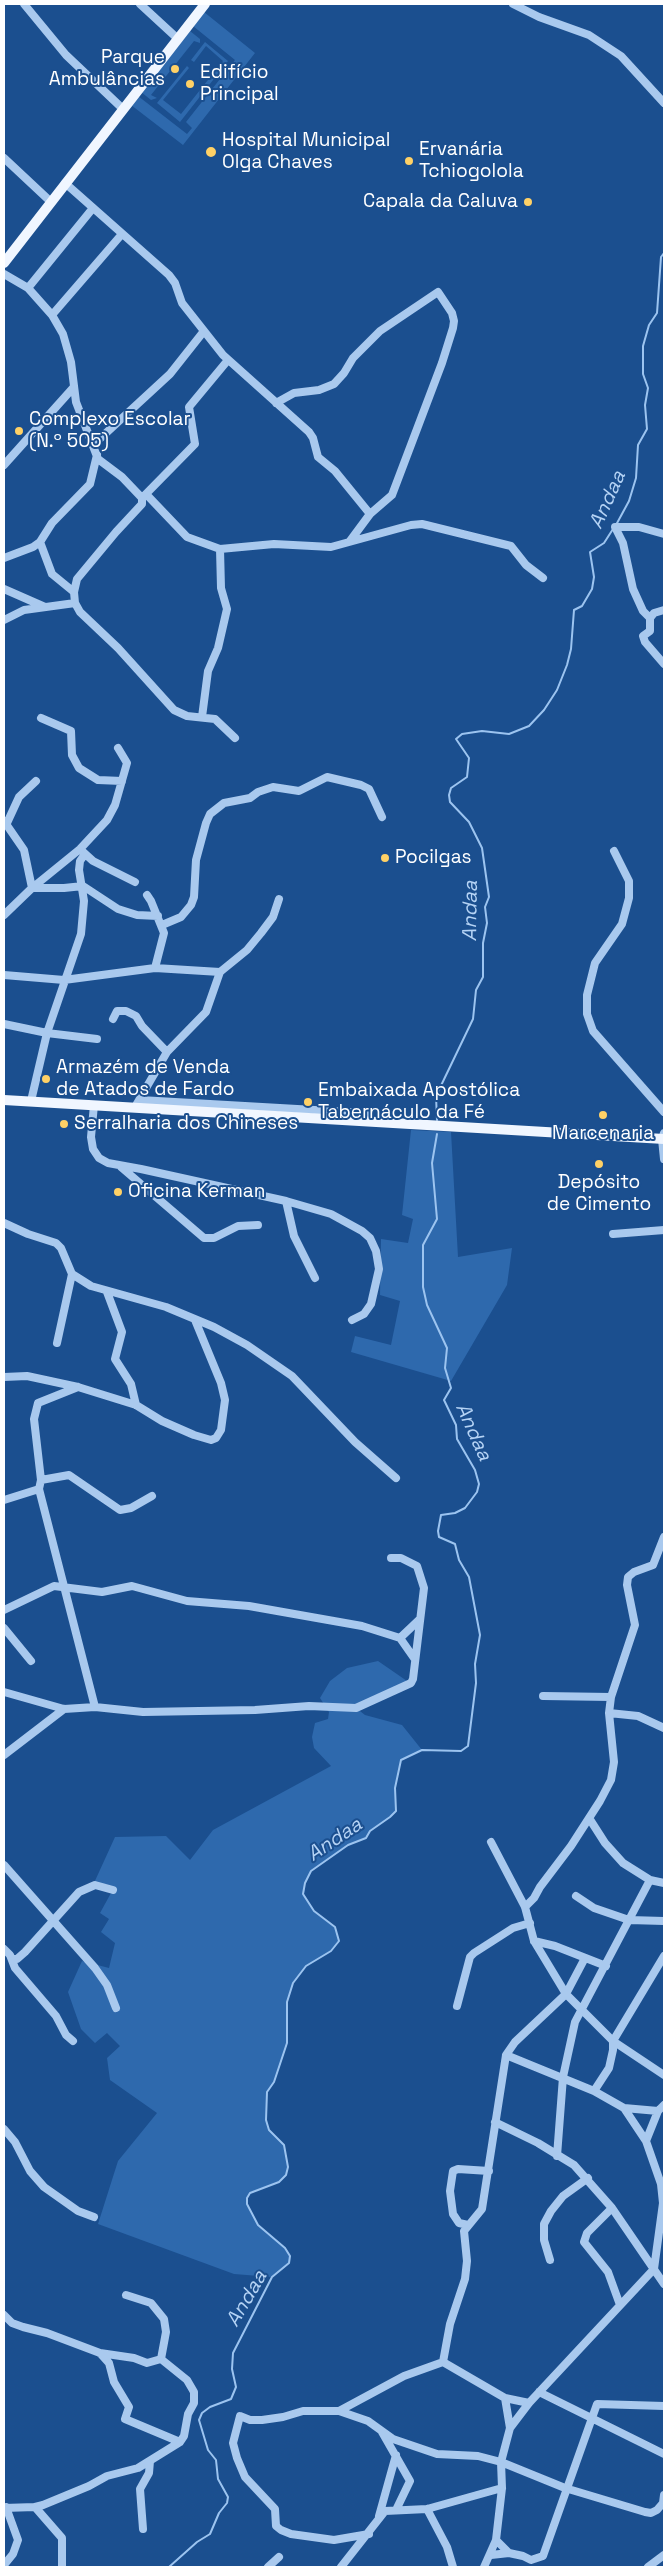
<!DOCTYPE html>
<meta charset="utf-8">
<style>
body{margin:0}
#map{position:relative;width:668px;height:2571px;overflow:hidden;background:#1b4f8f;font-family:"Space Grotesk",sans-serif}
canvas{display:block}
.frame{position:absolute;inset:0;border:5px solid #fff;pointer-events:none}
</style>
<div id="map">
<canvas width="668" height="2571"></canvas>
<div class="frame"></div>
</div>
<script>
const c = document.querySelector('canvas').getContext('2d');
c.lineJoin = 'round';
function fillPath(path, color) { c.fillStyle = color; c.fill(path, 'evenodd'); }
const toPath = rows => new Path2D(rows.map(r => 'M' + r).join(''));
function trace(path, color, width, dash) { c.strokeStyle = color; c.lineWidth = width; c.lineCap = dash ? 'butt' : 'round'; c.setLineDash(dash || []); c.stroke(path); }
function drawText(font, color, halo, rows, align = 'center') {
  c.font = font + ' "Space Grotesk",sans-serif'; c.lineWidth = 4; c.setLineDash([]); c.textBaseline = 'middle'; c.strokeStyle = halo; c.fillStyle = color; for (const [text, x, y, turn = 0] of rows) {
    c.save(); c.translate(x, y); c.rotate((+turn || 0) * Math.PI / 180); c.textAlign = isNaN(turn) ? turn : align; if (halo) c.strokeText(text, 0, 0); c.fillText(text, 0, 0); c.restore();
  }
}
fillPath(toPath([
 [204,12,255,53,183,145,131,105,138,96,187,134,192,128,186,122,235,60,193,26],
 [190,31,200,39,200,43,194,41,151,95,157,98,151,100,141,92],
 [205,42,228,61,180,122,157,103,187,66,189,68,163,100,181,114,223,61,206,46,194,62,191,60],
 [411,1130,451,1132,458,1257,512,1248,507,1285,451,1381,351,1352,355,1336,391,1345,400,1301,380,1295,381,1239,408,1243,413,1219,402,1215],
 [378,1661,407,1681,356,1708,365,1715,402,1725,422,1750,401,1760,395,1788,396,1811,390,1817,370,1831,366,1838,348,1845,311,1871,305,1883,304,1894,314,1911,335,1927,339,1941,331,1951,306,1966,293,1983,287,2002,288,2041,274,2082,267,2092,266,2120,269,2130,284,2145,288,2167,286,2175,279,2182,251,2192,247,2198,247,2204,258,2225,285,2248,290,2256,289,2263,272,2277,234,2274,98,2224,118,2161,157,2113,110,2080,107,2058,120,2046,107,2033,95,2043,81,2029,68,1992,82,1961,109,1968,115,1943,101,1932,109,1919,100,1913,111,1893,94,1883,115,1837,166,1836,190,1860,213,1830,331,1766,314,1748,312,1737,315,1723,328,1719,329,1712,320,1698,330,1681,347,1668]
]), '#2e69ad');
trace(toPath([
 [616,525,629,501,636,478,638,445,647,429,645,405,648,388,643,374,643,346,649,325,657,313,661,257,664,253],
 [437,1120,436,1096,473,1019,476,990,483,977,483,943,487,923,485,907,489,897,482,848,469,822,450,802,449,795,451,788,467,777,469,758,456,739,462,734,482,731,509,734,529,726,544,710,557,690,567,665,571,649,574,610,582,606,592,589,594,577,590,552,604,543,613,529],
 [169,2567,197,2542,210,2534,219,2513,227,2503,228,2497,218,2479,216,2460,208,2450,199,2420,202,2413,210,2407,231,2399,236,2387,232,2369,233,2353,272,2277,289,2263,290,2256,285,2248,258,2225,247,2204,247,2198,250,2193,279,2182,286,2175,288,2167,284,2145,269,2130,266,2120,267,2092,274,2082,287,2043,287,2002,293,1983,306,1966,331,1951,339,1941,335,1927,314,1911,303,1894,305,1883,311,1871,348,1845,366,1838,370,1831,390,1817,396,1811,395,1788,401,1760,422,1750,461,1751,468,1746,476,1683,475,1664,480,1635,469,1577,459,1560,455,1544,439,1537,438,1531,441,1515,455,1513,465,1508,477,1492,479,1484,475,1470,457,1439,456,1425,444,1400,451,1388,445,1368,447,1348,427,1305,423,1287,423,1245,437,1219,432,1163,437,1134]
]), '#9cc4f0', 2);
trace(toPath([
 [24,4,66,55,123,109],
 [140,4,178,39],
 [513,4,539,17,589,35,621,56,664,103],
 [4,158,51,202],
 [65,183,169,275,175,283,182,303,223,355,309,432,313,438,318,457,335,471,370,514],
 [4,274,28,288,52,315,63,334,71,362,76,402,98,459,122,477,142,498],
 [28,288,93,208],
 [52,315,122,234],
 [228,360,189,407,195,444,142,498,142,504,116,532,77,579,74,592,75,603,80,612,118,648,174,710,187,716,215,719,235,738],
 [276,403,294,393,319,390,334,384,344,373,353,358,380,331,438,292,452,313,454,321,453,328,442,363,392,495,370,514,350,541],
 [93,445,170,374,204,331],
 [4,465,73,388],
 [146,494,187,537,220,549,274,544,331,547,411,525,422,524,511,546,526,565,543,578],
 [664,534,639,527,615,527,623,543,633,589,643,611,650,618,650,631,643,636,645,642,664,664],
 [40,542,52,574,74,592],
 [4,558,33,547,40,542,52,523,90,484,97,455],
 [4,589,45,607],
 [650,618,654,613,664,610],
 [4,620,24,610,75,603],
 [202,717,208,671,218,648,227,609,221,588,220,549],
 [41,718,71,731,72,755,79,768,98,780,122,781],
 [4,821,24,850,32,888,64,888,83,886,118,909,137,915,158,916],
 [7,823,19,797,36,781],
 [82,851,93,861,135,882],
 [614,851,629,881,629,898,622,924,595,963,587,995,587,1014,593,1031,664,1112],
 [147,895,151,901,164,933,155,968],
 [4,915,32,888,80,849,107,820,115,805,127,763,118,748],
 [162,925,181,917,191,905,194,897,196,860,206,823,210,814,224,803,250,798,258,792,273,787,299,791,327,777,361,785,369,789,382,817],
 [4,975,64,980,155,968,220,972],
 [113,1019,117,1011,126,1011,136,1016,142,1026,167,1052],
 [4,1024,47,1033,97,1039],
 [140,1100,367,1113],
 [31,1101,47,1033,81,934,84,901,79,870,80,861,85,854],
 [94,1105,91,1137,93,1149,99,1158,108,1163,141,1169,286,1201,331,1214,362,1231,370,1238,376,1251,379,1269,371,1304,364,1314,352,1320],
 [135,1107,167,1052,206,1012,220,972,247,950,261,933,273,917,279,899],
 [664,1133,662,1139,664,1159],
 [121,1167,204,1238,214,1238,238,1226,258,1225],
 [286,1201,294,1236,315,1278],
 [4,1223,28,1234,56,1243,61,1248,72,1274,91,1286,166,1307,214,1327,247,1345,292,1376,355,1442,396,1478],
 [613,1234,664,1230],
 [107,1292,122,1332,115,1359,131,1384,136,1405],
 [57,1343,72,1274],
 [4,1377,27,1376,78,1387,136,1405,162,1421,194,1435,211,1440,216,1438,221,1430,225,1400,221,1383,195,1320],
 [78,1387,38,1403,34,1419,41,1480,39,1489,95,1707],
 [41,1480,69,1475,120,1510,131,1508,152,1496],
 [4,1500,39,1489],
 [4,1610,54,1586,102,1592,132,1586,187,1601,249,1606,362,1626,400,1638,414,1658],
 [4,1628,31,1661],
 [400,1638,419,1620],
 [4,1692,64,1709,95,1707,143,1712,255,1710,309,1706,356,1708,411,1683,413,1679,424,1588,417,1566,401,1558,391,1558],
 [543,1696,611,1697],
 [609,1713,638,1716,664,1728],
 [4,1755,64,1709],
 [589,1818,605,1843,623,1863,650,1880,664,1883],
 [491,1842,525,1907,534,1941,566,1994,613,2041,664,2075],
 [4,1865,95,1968,107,1985,116,2008],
 [576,1896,594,1908,629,1920,664,1921],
 [525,1907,534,1898,540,1887,571,1846,600,1801,611,1780,614,1762,609,1713,611,1697,635,1625,627,1585,628,1577,634,1572,653,1565,664,1537],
 [534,1941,555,1946,606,1966],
 [4,1949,10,1955,15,1968,56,2016,66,2035,73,2041],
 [12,1959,17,1959,25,1952,79,1892,95,1885,113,1890],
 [457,2006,470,1957,474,1953,513,1928,530,1923],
 [506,2055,594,2091,624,2108,658,2111],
 [594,2091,609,2068,613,2050,613,2041,664,1956],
 [624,2108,646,2141],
 [495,2122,538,2143,574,2165,612,2208,664,2284],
 [4,2129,15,2142,30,2171,44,2187,78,2211,94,2217],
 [557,2156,563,2077,575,2022,650,1880],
 [612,2208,587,2233,584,2242,608,2272,620,2305],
 [468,2225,459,2223,453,2214,450,2191,453,2171,458,2169,489,2171],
 [550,2260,544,2240,544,2224,551,2211,563,2196,588,2178],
 [126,2295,151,2303,164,2319,166,2332,161,2359],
 [4,2315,12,2323,23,2327,47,2333,100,2353,109,2363,114,2382,129,2407,125,2419,180,2442],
 [100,2353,134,2358,147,2363,161,2359],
 [443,2362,450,2324,465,2279,467,2261,464,2231,482,2209,506,2055,515,2042,566,1994,585,1958],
 [443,2362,505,2398,529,2403],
 [539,2392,664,2454],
 [505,2398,510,2428],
 [339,2411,368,2421,393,2439,437,2454,478,2456,501,2462,565,2488,645,2512,651,2513,657,2510,663,2503,664,2495],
 [382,2432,410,2481,396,2510],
 [35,2507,62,2538,62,2567],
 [4,2508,35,2507,43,2505,89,2486,107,2476,138,2468,180,2442,184,2436,188,2414,194,2403,194,2392,187,2380,161,2359],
 [427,2509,447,2547,453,2567],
 [379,2516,396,2455],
 [143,2529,140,2489,149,2473,150,2461],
 [369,2534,334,2540,291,2534,281,2530,276,2526,275,2509,245,2477,237,2458,233,2443,240,2416,250,2420,262,2420,283,2417,303,2411,339,2411,404,2376,443,2362],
 [496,2540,509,2553],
 [491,2555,509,2553,523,2556,531,2560,543,2556,597,2404,664,2406],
 [4,2565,13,2554,18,2540,6,2507],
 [268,2567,279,2557],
 [341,2567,385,2511,427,2509,502,2488],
 [484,2567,496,2540,502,2488,501,2462,510,2428,529,2403,654,2269,663,2203,661,2184,646,2141,658,2111,664,2105],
 [648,2567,664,2555]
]), '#a9c9ee', 8);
trace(toPath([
 [4,263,205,4],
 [4,1100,664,1139]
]), '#f0f6ff', 10);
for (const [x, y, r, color] of [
 [175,69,5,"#ffd166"],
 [190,84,5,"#ffd166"],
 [211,152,6,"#ffd166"],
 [409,161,5,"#ffd166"],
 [528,202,5,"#ffd166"],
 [19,431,5,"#ffd166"],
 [385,858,5,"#ffd166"],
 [46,1079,5,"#ffd166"],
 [308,1102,5,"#ffd166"],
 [603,1115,5,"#ffd166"],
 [64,1124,5,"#ffd166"],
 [599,1164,5,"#ffd166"],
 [118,1192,5,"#ffd166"]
]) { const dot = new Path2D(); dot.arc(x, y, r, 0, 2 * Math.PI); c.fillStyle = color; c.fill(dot); trace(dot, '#1b4f8f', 2); }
drawText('19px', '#fff', '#1b4f8f', [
 ["Parque",165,58,"right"],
 ["Ambulâncias",165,80,"right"],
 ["Edifício",200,73],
 ["Principal",200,95],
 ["Hospital Municipal",222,141],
 ["Olga Chaves",222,163],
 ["Ervanária",419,150],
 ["Tchiogolola",419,172],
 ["Capala da Caluva",518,202,"right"],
 ["Complexo Escolar",29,420],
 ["(N.º 505)",29,442],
 ["Pocilgas",395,858],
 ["Armazém de Venda",56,1068],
 ["de Atados de Fardo",56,1090],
 ["Embaixada Apostólica",318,1091],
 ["Tabernáculo da Fé",318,1113],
 ["Serralharia dos Chineses",74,1124],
 ["Marcenaria",603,1134,"center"],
 ["Depósito",599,1183,"center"],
 ["de Cimento",599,1205,"center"],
 ["Oficina Kerman",128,1192]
], 'left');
drawText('italic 20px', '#b5d3f5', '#1b4f8f', [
 ["Andaa",608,500,-66],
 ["Andaa",471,911,-89],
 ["Andaa",473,1432,66],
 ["Andaa",335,1840,-34],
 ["Andaa",247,2299,-60]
]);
</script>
